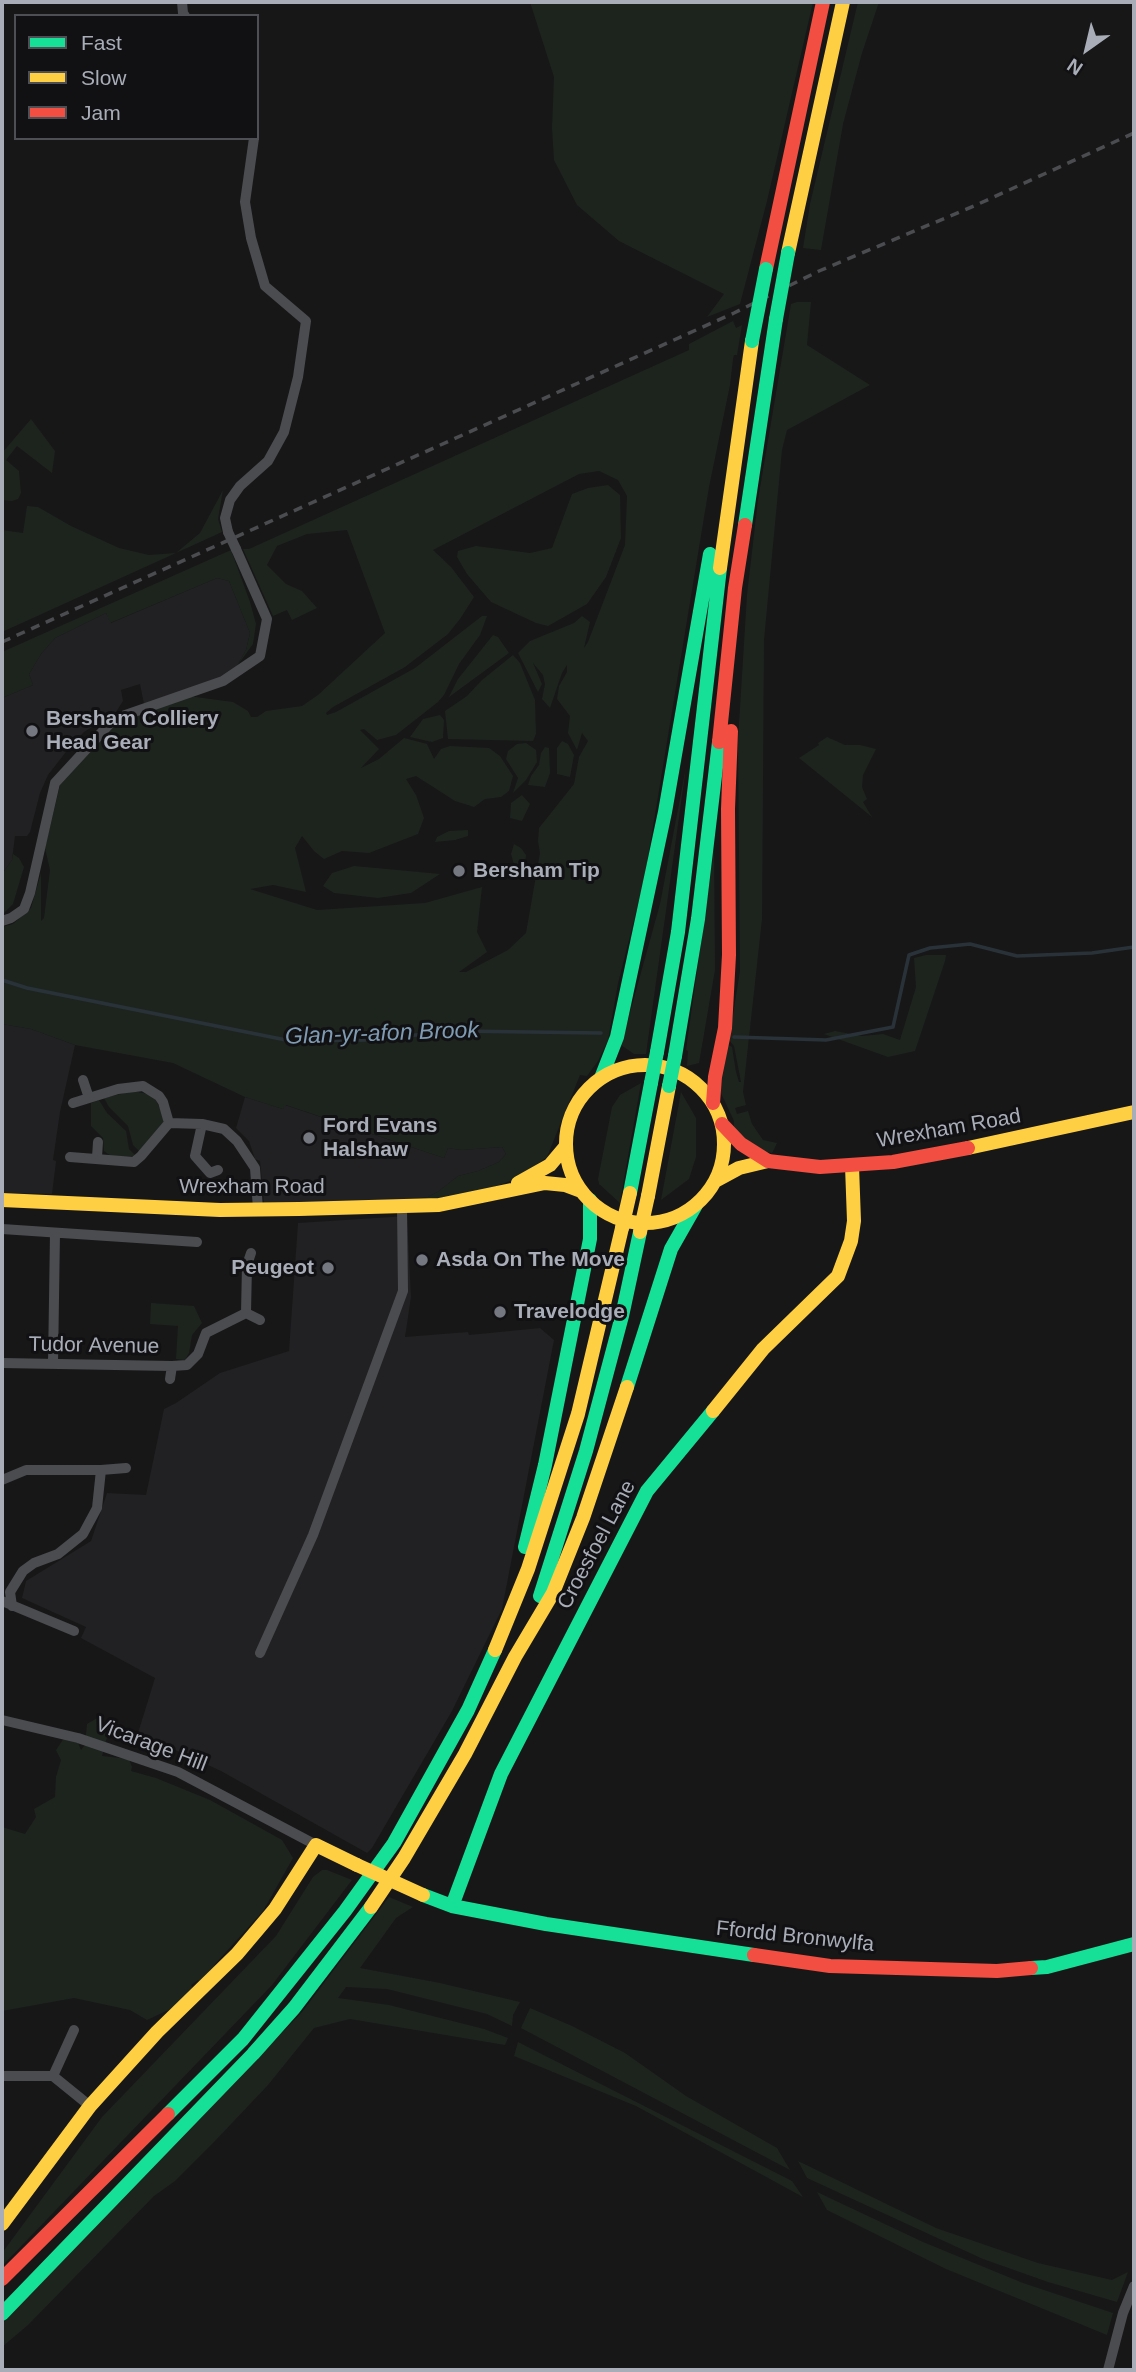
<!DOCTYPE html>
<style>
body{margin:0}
#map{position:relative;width:1136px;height:2372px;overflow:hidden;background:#171717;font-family:Helvetica,sans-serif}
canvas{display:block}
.frame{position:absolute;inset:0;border:4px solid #a8adb8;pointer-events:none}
.legend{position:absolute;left:14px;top:14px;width:245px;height:126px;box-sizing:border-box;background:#111113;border:2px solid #4d4f55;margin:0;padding:9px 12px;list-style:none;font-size:21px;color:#a8adb8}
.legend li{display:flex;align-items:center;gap:14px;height:35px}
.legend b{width:35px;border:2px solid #4d4f55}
.north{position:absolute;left:1052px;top:14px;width:70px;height:70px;-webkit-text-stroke:5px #111113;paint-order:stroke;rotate:214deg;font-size:19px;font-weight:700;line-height:28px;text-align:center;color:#a8adb8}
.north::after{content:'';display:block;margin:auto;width:24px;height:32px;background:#a8adb8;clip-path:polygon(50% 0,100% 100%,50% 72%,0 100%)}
</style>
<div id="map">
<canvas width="1136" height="2372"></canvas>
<div class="frame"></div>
<ul class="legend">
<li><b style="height:9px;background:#16e098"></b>Fast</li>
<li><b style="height:9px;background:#ffcf43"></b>Slow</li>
<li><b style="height:9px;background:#f24e42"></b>Jam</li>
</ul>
<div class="north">N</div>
</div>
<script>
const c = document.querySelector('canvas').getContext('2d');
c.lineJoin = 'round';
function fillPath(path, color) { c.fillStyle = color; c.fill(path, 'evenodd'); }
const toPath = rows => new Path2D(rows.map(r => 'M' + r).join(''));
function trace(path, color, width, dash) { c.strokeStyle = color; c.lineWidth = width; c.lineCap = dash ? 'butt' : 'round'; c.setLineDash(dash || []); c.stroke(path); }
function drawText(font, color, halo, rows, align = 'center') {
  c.font = font + ' Helvetica,sans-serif'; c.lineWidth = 6; c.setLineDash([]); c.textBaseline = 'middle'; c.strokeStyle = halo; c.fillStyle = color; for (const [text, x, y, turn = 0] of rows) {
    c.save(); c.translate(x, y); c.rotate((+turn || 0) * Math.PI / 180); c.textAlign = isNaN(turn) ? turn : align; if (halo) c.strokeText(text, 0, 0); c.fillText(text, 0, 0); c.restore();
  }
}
fillPath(toPath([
 [217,578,229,581,250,633,246,650,237,666,220,679,144,704,140,684,121,690,123,701,116,712,84,732,69,748,48,775,40,793,30,832,27,836,15,836,12,860,2,874,2,698,33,685,29,674,41,654,55,638,106,613,111,623],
 [2,1024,31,1029,75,1045,60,1112,53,1160,56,1161,52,1194,2,1193],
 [245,1097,283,1109,285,1105,444,1158,448,1148,461,1150,502,1147,506,1154,499,1162,478,1171,458,1176,439,1191,428,1197,402,1201,264,1203,260,1161,255,1159,249,1141,236,1128],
 [407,1216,411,1297,405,1337,468,1332,469,1335,540,1328,554,1340,502,1609,452,1711,372,1848,367,1853,221,1771,138,1733,155,1678,81,1638,86,1627,22,1598,26,1581,91,1541,107,1493,146,1495,164,1409,176,1403,220,1373,289,1351,298,1223]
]), '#212123');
fillPath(toPath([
 [530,2,813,2,767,201,740,304,707,317,724,294,619,241,577,205,554,160,552,128,554,77],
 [858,2,879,2,862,53,843,124,821,250,803,248,810,204],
 [797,302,811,302,807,345,870,385,787,430,782,450,764,640,762,919,743,1092,746,1105,735,1108,737,1114,748,1111,752,1124,763,1140,777,1143,772,1153,752,1149,734,1132,734,1121,720,1091,728,1045,732,1047,736,1072,739,1082,741,1082,734,1046,729,1040,740,971,738,740,747,595,758,500,791,304],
 [733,321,736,328,742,325,737,355,734,355,733,359,730,385,709,487,644,881,618,983,608,1040,598,1061,587,1076,580,1075,547,1157,521,1177,486,1190,459,1196,402,1201,428,1197,439,1191,458,1176,478,1171,499,1162,506,1154,502,1147,461,1150,448,1148,444,1158,286,1105,283,1109,245,1097,173,1063,75,1045,31,1029,2,1024,2,927,13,924,31,908,41,873,41,921,44,918,50,870,45,848,60,785,116,722,188,696,233,702,248,711,251,717,257,717,266,711,302,706,318,695,385,633,347,530,307,534,277,546,267,565,286,584,302,591,317,608,292,620,287,610,273,616,243,549,249,549,689,350,689,344],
 [599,471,618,480,627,496,625,545,588,642,584,648,590,622,582,616,574,623,530,641,518,653,538,692,542,684,533,663,543,675,545,684,542,699,550,708,562,673,567,665,567,672,559,686,557,699,570,716,568,733,577,750,582,733,588,741,579,757,574,784,539,828,538,841,540,853,526,933,508,950,466,972,459,972,487,952,477,932,482,887,425,903,317,910,250,889,273,885,306,892,295,848,302,836,314,851,324,859,342,851,369,853,418,834,424,818,416,795,406,779,416,776,455,801,474,807,485,799,501,797,509,791,513,776,500,756,489,748,450,746,441,749,434,759,427,744,404,738,379,759,361,768,379,749,360,730,364,729,377,740,396,735,438,702,444,695,459,664,480,635,487,616,482,616,415,668,336,712,327,715,326,713,333,707,405,667,448,634,460,619,474,597,451,567,433,550,579,474],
 [31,419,55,451,52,473,17,446,6,460,19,471,21,493,18,499,12,501,2,500,2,453],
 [608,485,620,495,621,538,606,577,587,604,548,626,536,623,491,602,467,574,457,557,458,551,476,546,530,553,552,548,572,494,588,488],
 [223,490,218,519,222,532,176,553,2,632,2,530,23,533,27,506,38,507,71,526,119,548,149,555,176,553,200,533],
 [231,550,250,602,256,624,253,644,237,666,246,650,250,633,229,581,217,578,110,623,106,613,55,638,41,654,29,674,33,685,2,698,2,652],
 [493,635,498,637,509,653,449,697,458,679],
 [513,655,520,663,535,700,536,734,533,741,448,739,445,711,467,696,482,680],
 [440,715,444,720,443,738,432,742,410,737,423,719],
 [827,737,845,745,860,745,876,749,863,775,862,787,867,799,863,802,872,817,799,758,819,745,818,743],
 [562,741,568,744,574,755,570,777,557,774,557,748],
 [526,743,536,750,537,762,526,780,513,793,518,778,506,759,508,751,517,744],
 [545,747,549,748,550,773,545,787,528,785,531,776,539,765,541,753],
 [686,767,646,1054,634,1054,621,1045,660,904],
 [522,795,530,804,522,821,510,818,511,803],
 [468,830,468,836,455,840,435,842,437,837,449,831],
 [514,844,521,848,526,855,525,864,515,868,511,854],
 [714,849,715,970,699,1063,687,1066,688,1051,686,1050],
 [13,854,19,858,24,867,13,904,2,915,2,874,12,860],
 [354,866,387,869,440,874,411,893,378,898,334,893,323,886,332,873],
 [926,955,946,955,945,961,915,1051,888,1057,824,1034,835,1031,862,1036,883,1034,900,1040,916,987,914,958],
 [641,1083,621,1196,620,1203,599,1184,598,1179,612,1107,620,1095],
 [133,1091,148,1094,155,1098,164,1117,163,1123,141,1153,133,1145,128,1126,109,1107,104,1098],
 [681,1092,696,1118,696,1157,689,1179,661,1200],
 [99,1100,107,1113,126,1131,129,1149,136,1156,112,1157,104,1151,103,1138,91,1126,91,1103],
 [151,1303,194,1306,202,1323,192,1335,189,1353,185,1360,176,1359,178,1326,150,1324],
 [99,1717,110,1726,102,1756,129,1759,132,1767,131,1771,156,1778,210,1800,282,1840,293,1858,263,1911,215,1964,210,1975,200,1983,198,1980,191,1985,194,1990,179,2005,147,2020,130,2010,74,1998,2,2011,2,1827,25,1834,36,1817,34,1809,55,1797,56,1777,61,1760,56,1750,64,1738,78,1743,81,1750,85,1745,87,1724],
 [322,1870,327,1870,352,1880,272,1985,2,2266,2,2253,102,2117,276,1936,313,1877],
 [389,1897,413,1907,396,1918,360,1968,440,1983,520,2002,513,2015,512,2026,487,2014,387,1989,346,1987,338,1998,389,2005,484,2029,508,2038,505,2045,350,2019,314,2028,268,2085,214,2142,175,2181,154,2196,28,2325,2,2347,2,2324,13,2310,302,2012],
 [530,2008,572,2026,625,2053,686,2096,777,2148,790,2170,521,2028],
 [518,2042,792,2181,803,2197,636,2106,514,2056],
 [798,2161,936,2228,1038,2263,1112,2280,1128,2272,1117,2302,1048,2282,983,2259,807,2178],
 [817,2192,923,2242,1023,2283,1113,2313,1107,2335,946,2269,827,2210]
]), '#1d241e');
trace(toPath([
 [2,980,27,988,291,1041,364,1040,457,1031,601,1033],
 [734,1037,826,1040,893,1027,909,955,930,948,970,944,1017,956,1092,953,1134,947]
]), '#2a3239', 3.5);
trace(toPath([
 [182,2,183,13,185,16],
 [228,532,225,518,230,500,240,486,268,461,284,432,298,377,306,321,265,286,251,238,245,202,254,138],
 [2,921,11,918,24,909,30,893,55,783,114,719,223,681,260,656,267,619,236,549],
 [83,1080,89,1098],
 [73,1103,118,1089,143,1086,159,1096,163,1102,169,1123],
 [202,1124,195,1156,210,1173,218,1170],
 [70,1157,134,1162,141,1156,169,1123,202,1124,224,1129,237,1141,255,1168,258,1209],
 [97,1157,98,1142],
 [2,1229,197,1242],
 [237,1263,247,1265],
 [246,1313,260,1320],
 [2,1363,172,1366,170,1379],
 [53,1364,55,1233],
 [172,1366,187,1365,198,1354,206,1333,246,1313,247,1265,251,1253],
 [2,1480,26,1470,101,1470,126,1468],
 [2,1601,74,1631],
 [12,1606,10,1592,23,1571,34,1563,58,1554,83,1534,97,1508,101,1470],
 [260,1653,313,1535,403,1291,402,1207],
 [2,1720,78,1738,178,1772,316,1845],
 [2,2076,53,2076,90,2106],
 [53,2076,74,2030],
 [1108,2370,1123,2313,1134,2286]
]), '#4b4c50', 10);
trace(toPath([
 [745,525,776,319],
 [657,1052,678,932,720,568],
 [675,1056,698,919,719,742],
 [601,1078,617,1037,665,812,710,554],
 [630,1193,651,1083],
 [627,1387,671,1249,696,1205],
 [525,1547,545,1465,590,1239,590,1200],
 [540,1596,586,1451,622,1316,640,1232],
 [423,1895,452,1906,546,1924,754,1955],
 [452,1906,501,1774,647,1491,713,1411],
 [1031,1968,1047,1967,1134,1944],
 [168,2114,243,2039,345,1911,394,1843,468,1710,495,1650],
 [2,2314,253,2054,294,2008,371,1907]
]), '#16e098', 14);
trace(toPath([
 [788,253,843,2],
 [720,568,752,341],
 '566 1144a79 79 0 1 1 158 0a79 79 0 1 1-158 0Z',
 [968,1148,1134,1112],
 [715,1181,739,1168,768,1161],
 [518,1183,550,1165,566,1146],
 [648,1196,669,1086],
 [2,1200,220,1210,299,1209,439,1205,545,1183,565,1185,581,1191],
 [713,1411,763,1349,838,1276,851,1241,854,1221,852,1166],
 [495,1650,528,1569,578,1414,622,1228],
 [371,1907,404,1858,465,1754,515,1657,553,1593,583,1518,627,1387],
 [2,2224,90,2106,157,2032,237,1954,275,1909,316,1845,357,1865]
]), '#ffcf43', 14);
trace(toPath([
 [766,269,823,2],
 [719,742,735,588,745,525],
 [713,1103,715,1077,725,1028,729,955,728,809,731,731],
 [722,1124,741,1144,768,1161,820,1167,893,1162,968,1148],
 [754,1955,830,1966,997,1971,1031,1968],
 [2,2279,168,2114]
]), '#f24e42', 14);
trace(toPath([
 [2,642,734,313,819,271,974,206,1134,133]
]), '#4b4c4f', 3.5, [9, 7]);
trace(toPath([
 [228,532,236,549]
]), '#4b4c50', 10);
trace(toPath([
 [776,319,788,253],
 [752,341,766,269],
 [651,1083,657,1052],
 [669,1086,675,1056]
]), '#16e098', 14);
trace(toPath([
 [622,1228,630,1193],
 [640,1232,648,1196],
 [357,1865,423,1895]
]), '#ffcf43', 14);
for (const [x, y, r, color] of [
 [32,731,7,"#757880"],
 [459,871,7,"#757880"],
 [309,1138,7,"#757880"],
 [422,1260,7,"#757880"],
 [328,1268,7,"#757880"],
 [500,1312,7,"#757880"]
]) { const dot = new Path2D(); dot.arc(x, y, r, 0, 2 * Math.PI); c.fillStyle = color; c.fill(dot); trace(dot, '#111113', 2.5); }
drawText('bold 21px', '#a8adb8', '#111113', [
 ["Bersham Colliery",46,719],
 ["Head Gear",46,743],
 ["Bersham Tip",473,871],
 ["Ford Evans",323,1126],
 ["Halshaw",323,1150],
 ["Asda On The Move",436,1260],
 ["Peugeot",314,1268,"right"],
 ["Travelodge",514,1312]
], 'left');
drawText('21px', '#a8adb8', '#111113', [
 ["Wrexham Road",949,1129,-10],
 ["Wrexham Road",252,1187],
 ["Tudor Avenue",94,1346,1],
 ["Croesfoel Lane",597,1545,-62],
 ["Vicarage Hill",151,1745,21],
 ["Ffordd Bronwylfa",795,1937,6]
]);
drawText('italic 23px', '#7f9bb3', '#111113', [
 ["Glan-yr-afon Brook",382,1034,-2]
]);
</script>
